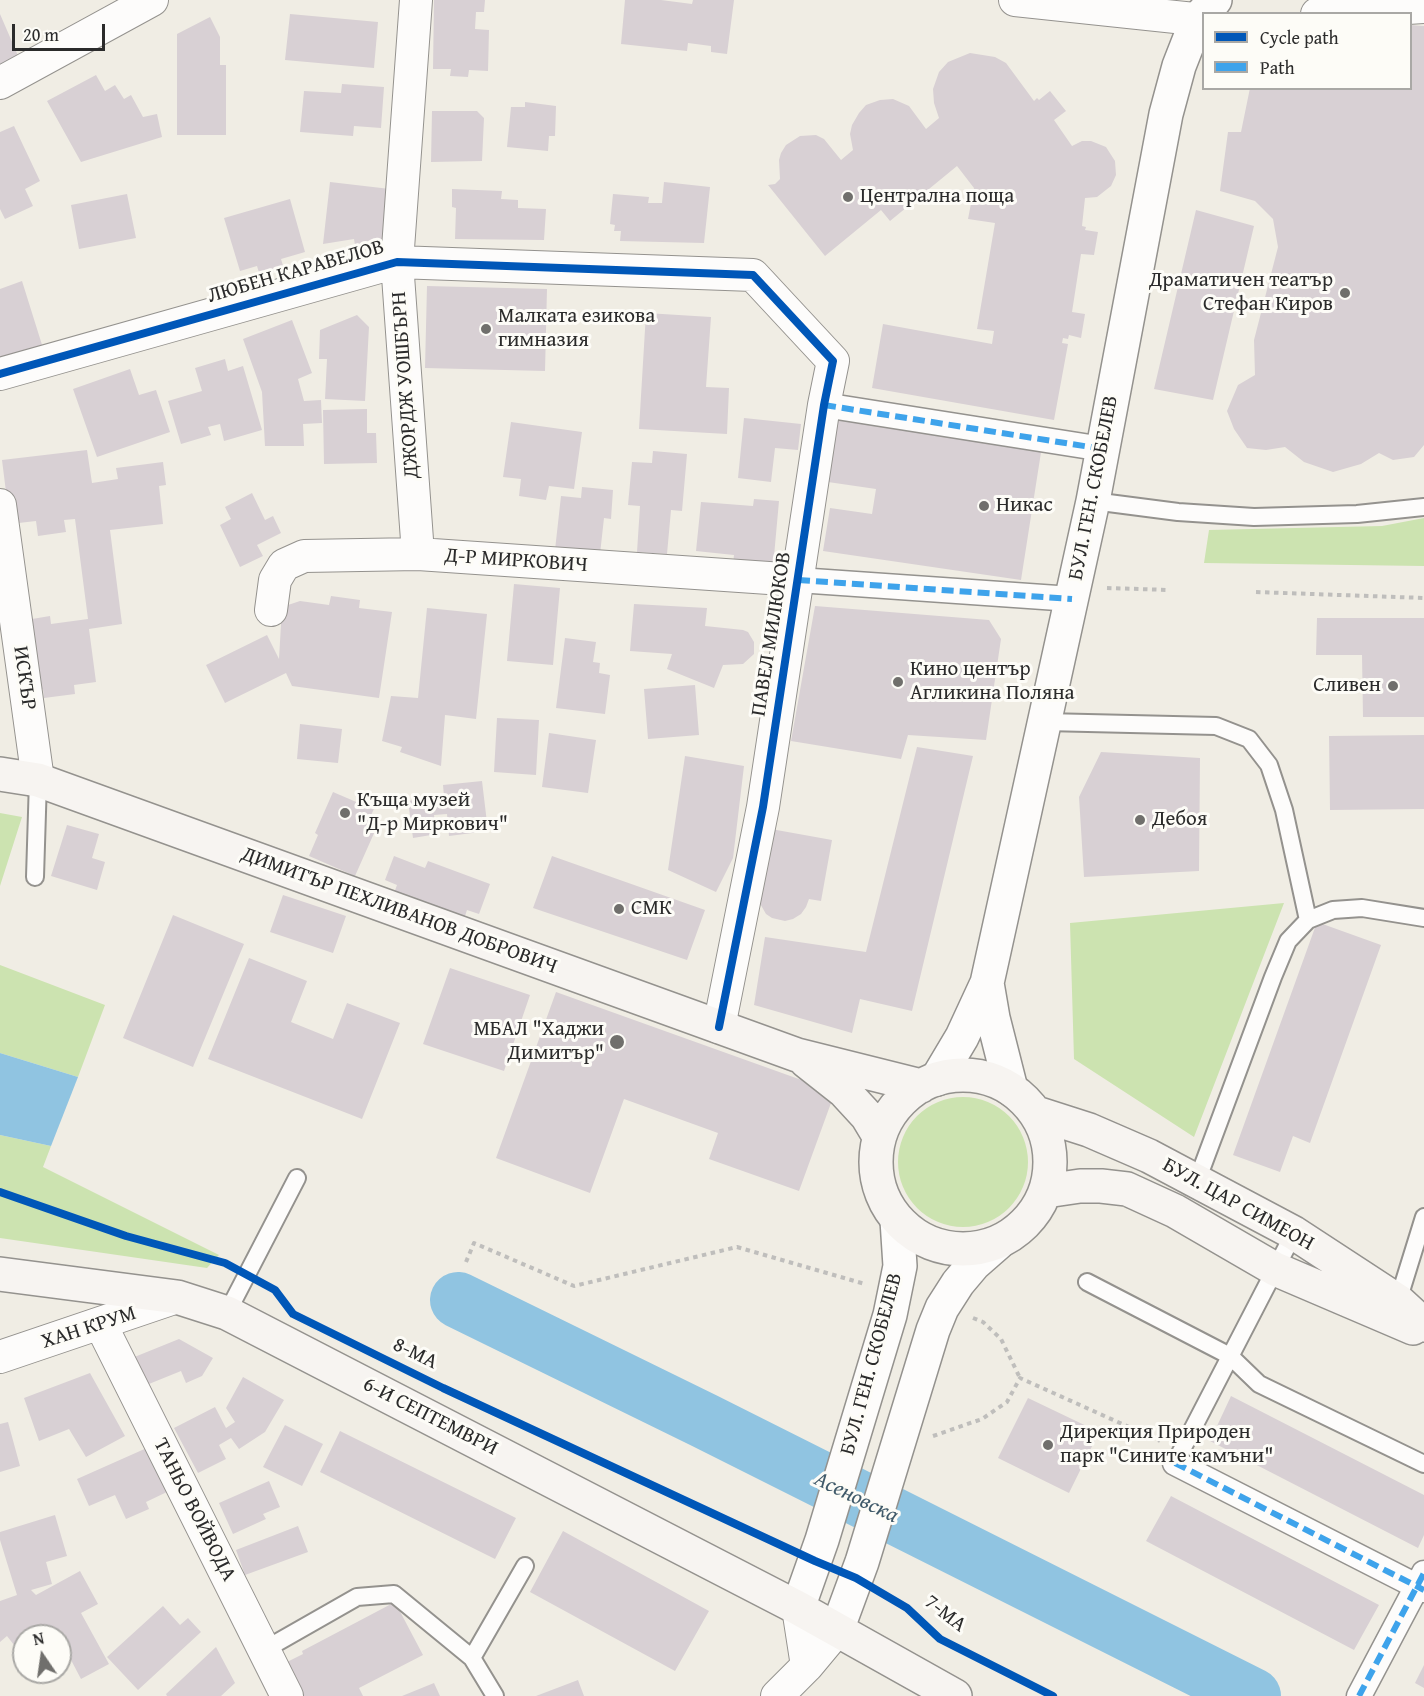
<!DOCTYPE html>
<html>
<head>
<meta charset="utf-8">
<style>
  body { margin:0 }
  #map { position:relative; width:1424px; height:1696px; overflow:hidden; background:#f0ede4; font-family:"Gentium Book Plus",serif }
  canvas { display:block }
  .legend { position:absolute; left:1202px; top:12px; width:210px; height:78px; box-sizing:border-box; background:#fdfcf7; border:2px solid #a9a8a5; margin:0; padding:8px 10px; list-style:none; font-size:18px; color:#2b2b2b }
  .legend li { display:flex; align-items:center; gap:12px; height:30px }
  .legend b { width:30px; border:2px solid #a9a8a5 }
  .north { position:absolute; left:12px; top:1624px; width:60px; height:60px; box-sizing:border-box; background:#fdfcf7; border:2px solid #a9a8a5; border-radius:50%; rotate:347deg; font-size:16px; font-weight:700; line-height:24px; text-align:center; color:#2b2b2b }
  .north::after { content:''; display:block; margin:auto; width:21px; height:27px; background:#706f6c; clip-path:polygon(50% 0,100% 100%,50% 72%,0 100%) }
  .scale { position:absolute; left:12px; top:24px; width:93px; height:27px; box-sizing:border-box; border:3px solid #2b2b2b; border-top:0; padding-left:8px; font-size:18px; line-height:21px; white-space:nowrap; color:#2b2b2b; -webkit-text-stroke:4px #fdfcf7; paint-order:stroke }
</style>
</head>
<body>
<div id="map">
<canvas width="1424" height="1696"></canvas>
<ul class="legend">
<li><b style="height:8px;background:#0057b8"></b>Cycle path</li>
<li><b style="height:8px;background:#3ea3eb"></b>Path</li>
</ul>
<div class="north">N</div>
<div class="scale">20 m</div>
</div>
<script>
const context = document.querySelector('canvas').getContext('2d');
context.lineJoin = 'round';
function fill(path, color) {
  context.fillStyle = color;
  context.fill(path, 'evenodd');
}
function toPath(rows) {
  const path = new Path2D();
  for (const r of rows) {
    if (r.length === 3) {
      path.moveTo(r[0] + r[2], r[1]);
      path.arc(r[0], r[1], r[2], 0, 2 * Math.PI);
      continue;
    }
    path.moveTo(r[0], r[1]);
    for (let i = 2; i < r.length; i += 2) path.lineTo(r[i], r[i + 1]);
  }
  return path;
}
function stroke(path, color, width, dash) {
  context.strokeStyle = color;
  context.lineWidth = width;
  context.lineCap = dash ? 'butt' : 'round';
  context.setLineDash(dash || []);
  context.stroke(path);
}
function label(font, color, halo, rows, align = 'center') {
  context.font = font + ' "Gentium Book Plus",serif';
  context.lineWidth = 6;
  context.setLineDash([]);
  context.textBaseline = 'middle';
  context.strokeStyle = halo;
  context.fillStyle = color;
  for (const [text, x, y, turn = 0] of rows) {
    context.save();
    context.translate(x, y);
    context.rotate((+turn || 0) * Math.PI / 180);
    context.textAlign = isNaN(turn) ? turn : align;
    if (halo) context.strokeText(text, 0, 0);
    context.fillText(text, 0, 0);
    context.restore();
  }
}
fill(toPath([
  [1424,518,1424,566,1204,563,1209,530,1382,526],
  [0,813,22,817,0,886],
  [1284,903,1194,1137,1074,1059,1070,923],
  [0,965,105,1005,78,1077,0,1053],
  [963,1162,65],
  [0,1135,51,1146,43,1167,219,1255,207,1268,0,1238]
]), '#cce3b0');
fill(toPath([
  [0,1053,78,1077,51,1146,0,1135]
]), '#90c4e1');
stroke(toPath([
  [458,1300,705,1421,1253,1696]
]), '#90c4e1', 56);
fill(toPath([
  [434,0,485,0,484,12,476,12,475,29,489,30,488,71,469,70,468,77,450,76,451,69,433,69],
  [625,0,661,0,692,4,693,0,734,0,727,54,711,52,711,46,688,43,687,51,621,44],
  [0,14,19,58,0,67],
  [290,14,378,22,374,68,285,60],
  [210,17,220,37,220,65,226,65,226,135,177,135,177,34],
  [1410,25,1424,26,1424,445,1414,457,1393,460,1379,453,1361,464,1333,472,1304,462,1285,447,1266,450,1247,448,1234,429,1227,411,1238,385,1255,375,1254,340,1278,247,1273,219,1255,201,1220,191,1228,132,1241,132,1250,88,1410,88],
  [970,53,995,57,1006,63,1034,101,1037,98,1039,100,1050,91,1066,111,1054,120,1072,146,1082,141,1091,141,1106,147,1115,161,1116,175,1111,186,1097,197,1085,198,1082,226,1086,227,1085,230,1098,232,1094,255,1081,254,1072,312,1085,314,1081,338,1069,335,1068,339,1063,338,1062,343,1068,344,1054,420,872,388,883,324,992,344,994,331,977,329,995,223,968,219,974,188,957,166,890,221,881,210,825,256,768,185,775,184,780,179,779,160,781,153,786,145,800,136,816,135,824,139,841,160,853,150,850,134,852,125,859,113,866,105,880,100,893,99,909,106,926,129,939,118,934,103,933,89,939,72,948,62],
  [96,75,105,91,115,85,124,99,131,95,143,117,157,114,162,137,81,162,47,101],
  [342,84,384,87,381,128,354,126,353,136,300,132,304,91,341,93],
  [525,102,556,106,555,136,549,136,548,151,507,147,511,107,525,107],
  [432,111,477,111,484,118,482,161,431,162],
  [14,126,40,181,25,189,33,206,5,219,0,209,0,132],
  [330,182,390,189,384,246,356,251,354,239,323,244],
  [664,182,710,187,704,243,620,241,621,231,614,231,615,225,610,224,613,194,649,197,648,203,662,203],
  [452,189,502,191,501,199,518,200,518,208,546,209,544,240,455,239,456,208,452,207],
  [127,194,136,238,79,249,71,205],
  [290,199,305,252,281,259,284,269,260,276,257,266,240,271,224,218],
  [1196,210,1254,226,1213,400,1154,389],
  [22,281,43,348,0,362,0,289],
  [427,286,547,289,545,371,425,368],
  [646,313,711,317,706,387,729,388,727,434,639,429],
  [357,315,369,327,365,401,325,399,327,359,319,359,320,330],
  [292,320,312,373,298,379,304,401,321,400,322,423,303,424,304,446,265,446,262,392,243,339],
  [225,359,228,371,243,366,262,430,224,441,220,424,208,427,211,435,181,444,168,401,202,391,195,368],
  [130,369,139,395,156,390,170,432,97,457,73,389],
  [367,409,367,433,376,433,377,463,324,464,323,410],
  [839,414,1042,446,1021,580,823,551,830,508,872,514,876,489,828,482],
  [744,418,801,424,798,450,775,448,771,482,738,478],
  [511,422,582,432,574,489,549,486,546,500,519,496,521,479,503,477],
  [87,450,92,483,118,479,116,468,163,462,166,485,159,486,163,524,110,530,122,624,89,629,96,682,74,685,75,694,44,698,43,689,28,691,26,620,50,616,51,624,88,619,75,519,64,520,66,532,38,536,36,521,10,524,2,460],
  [653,451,687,454,682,511,671,510,667,554,637,552,640,506,628,505,632,462,652,463],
  [582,487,613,490,611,519,604,518,600,554,555,550,561,496,581,498],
  [252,493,265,520,273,516,281,533,257,545,263,556,240,567,220,525,231,519,225,507],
  [754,499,779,501,773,567,733,564,734,555,696,551,701,502,753,506],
  [514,584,560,588,553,665,507,661],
  [331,596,360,600,359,608,392,612,379,698,292,686,286,673,225,703,206,665,267,635,279,659,282,607,300,601,329,605],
  [634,604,707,608,705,626,743,630,748,632,754,642,754,654,743,664,723,665,714,688,667,669,672,654,630,651],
  [815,606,989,620,1001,639,986,740,908,735,901,759,791,741],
  [427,608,487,614,476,719,445,715,441,766,400,752,402,747,382,741,391,696,418,698],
  [1317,618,1424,618,1424,717,1363,717,1362,655,1316,655],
  [565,638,596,642,593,662,600,663,599,673,610,675,605,714,556,708],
  [695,685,699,735,648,739,644,689],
  [497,718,539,720,536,775,494,772],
  [300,724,342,729,338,763,297,759],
  [549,733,596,740,588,793,542,787],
  [1424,735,1424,809,1330,810,1329,736],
  [917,747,973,756,912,1011,860,999,852,1033,754,1005,765,937,866,952],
  [1101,752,1200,758,1199,871,1084,877,1079,797],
  [685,756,744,766,733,858,716,892,668,870],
  [482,781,488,831,449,836,447,814,434,815,437,834,413,838,408,801,444,796,443,785],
  [333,792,361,804,364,799,376,804,366,827,375,831,355,876,309,856,318,835,315,833],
  [67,825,99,834,92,858,105,862,97,890,51,876],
  [771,829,832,840,821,901,809,899,806,907,801,914,793,919,785,921,772,918,766,914,758,900],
  [394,856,425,868,428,861,490,884,479,914,467,910,463,922,393,896,397,885,385,880],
  [552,856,705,910,687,960,533,908],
  [283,895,346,916,333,953,270,932],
  [173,915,244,944,193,1067,123,1038],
  [1317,922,1381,945,1310,1143,1293,1136,1280,1172,1233,1155],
  [249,958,307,981,291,1022,333,1039,347,1003,400,1023,362,1119,208,1059],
  [450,968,530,995,504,1071,423,1044],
  [556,992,835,1092,799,1191,709,1159,718,1133,624,1099,590,1193,496,1158],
  [179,1339,213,1358,202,1376,186,1383,181,1371,144,1386,132,1358],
  [90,1373,125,1436,86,1457,69,1429,39,1441,24,1398],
  [243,1377,284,1400,265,1432,239,1449,231,1438,219,1445,226,1459,198,1473,174,1428,215,1407,226,1428,235,1422,226,1408],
  [1231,1396,1424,1495,1424,1535,1418,1548,1210,1441],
  [1028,1398,1099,1432,1069,1493,998,1458],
  [8,1422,20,1466,0,1472,0,1424],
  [285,1425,323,1444,302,1486,263,1467],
  [340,1431,516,1518,495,1559,320,1472],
  [149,1447,169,1491,146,1502,149,1509,126,1519,115,1495,89,1506,77,1479],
  [269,1481,280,1507,263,1514,266,1519,233,1534,219,1503],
  [1171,1496,1379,1605,1354,1650,1146,1541],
  [55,1515,67,1556,46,1562,52,1584,31,1590,36,1595,80,1571,98,1604,81,1613,109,1664,81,1679,60,1639,60,1636,54,1629,45,1636,24,1636,24,1652,21,1654,7,1636,0,1642,0,1601,17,1595,0,1540,0,1532],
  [298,1526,308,1552,245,1575,236,1550],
  [563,1531,709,1611,675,1671,530,1592],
  [395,1602,423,1655,359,1688,363,1696,303,1696,285,1663,303,1654,302,1651],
  [163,1606,180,1625,188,1618,201,1632,138,1690,107,1657],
  [216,1647,235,1683,221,1696,167,1696,166,1694],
  [1424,1665,1424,1688,1415,1683],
  [578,1680,584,1696,536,1696],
  [434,1683,440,1696,402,1696]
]), '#d8d0d4');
const service = toPath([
  [1093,501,1178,512,1254,517,1357,514,1424,507],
  [1045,722,1216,726,1249,739,1269,765,1284,810,1308,920],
  [35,877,38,780],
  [1197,1181,1273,977,1288,941,1308,920,1333,910,1362,908,1424,918],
  [1087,1282,1230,1356,1259,1384,1424,1464],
  [1398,1301,1424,1217],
  [227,1313,297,1178],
  [1175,1463,1294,1233],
  [264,1650,357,1597,394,1594,472,1658,495,1696],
  [472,1658,525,1566]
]);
const pedestrian = toPath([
  [824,405,1103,449],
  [798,580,1072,599],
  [1175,1463,1424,1590],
  [1359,1696,1424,1573]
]);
const minor = toPath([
  [416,0,397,262,418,554],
  [1015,0,1204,20],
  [1317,14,1424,7],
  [0,83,152,0],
  [0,374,397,262,753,275,833,361,824,405,763,807,719,1027],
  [0,505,38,780],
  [271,610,275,580,284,565,304,556,418,554,798,580],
  [101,1325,287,1696],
  [0,1357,177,1297],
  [798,1608,807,1666],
  [777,1696,807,1666,837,1630]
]);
const tertiary = toPath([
  [987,983,993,1018,1011,1089],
  [937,1079,962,1037,987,983,1093,501,1166,114,1179,66,1197,20,1215,0],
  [798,1608,822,1540,890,1315,900,1266,897,1220],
  [837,1630,862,1562,933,1330,942,1308,958,1283,974,1264,998,1243]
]);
const secondary = toPath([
  [0,774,38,780,797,1055,921,1086],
  [806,1061,844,1091,867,1116,879,1136],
  [963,1162,87],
  [1036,1113,1089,1130,1149,1156,1294,1233,1398,1301,1424,1325],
  [1046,1191,1080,1186,1101,1186,1127,1189,1175,1211,1275,1269,1413,1328],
  [0,1274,177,1297,227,1313,798,1608,955,1696]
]);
stroke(service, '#94928e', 20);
stroke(pedestrian, '#94928e', 27);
stroke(minor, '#94928e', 34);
stroke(tertiary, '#94928e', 36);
stroke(secondary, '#94928e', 36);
stroke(toPath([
  [1107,588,1169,590],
  [1256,592,1424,598],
  [466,1262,474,1243,574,1286,737,1247,865,1284],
  [973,1318,983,1322,1001,1339,1020,1378],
  [933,1436,982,1419,1007,1402,1020,1378,1160,1441]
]), '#bfbebc', 4, [4.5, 4.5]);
stroke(service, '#fdfcfb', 16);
stroke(pedestrian, '#fdfcfb', 24);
stroke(minor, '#fdfcfb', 32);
stroke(tertiary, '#fdfcfb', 33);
stroke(secondary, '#f7f4f1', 33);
stroke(toPath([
  [824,405,1103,449],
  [798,580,1072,599],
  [1175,1463,1424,1590],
  [1359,1696,1424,1573]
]), '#3ea3eb', 6, [12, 6]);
stroke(toPath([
  [0,374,397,262,753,275,833,361,824,405,763,807,719,1027],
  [0,1192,126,1236,225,1263,275,1290,293,1314,443,1388,815,1561,856,1578,907,1608,940,1639,1053,1696]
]), '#0057b8', 8);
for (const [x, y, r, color] of [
  [848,197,6,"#706f6c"],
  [1345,293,6,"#706f6c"],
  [486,329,6,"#706f6c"],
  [984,506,6,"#706f6c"],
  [898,682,6,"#706f6c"],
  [1393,686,6,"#706f6c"],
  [345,813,6,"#706f6c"],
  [1140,820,6,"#706f6c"],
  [619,909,6,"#706f6c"],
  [617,1042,8,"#706f6c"],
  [1048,1445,6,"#706f6c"]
]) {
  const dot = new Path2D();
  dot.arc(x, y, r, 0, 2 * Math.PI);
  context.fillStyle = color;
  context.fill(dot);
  stroke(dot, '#fdfcf7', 2);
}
label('21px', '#2b2b2b', '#fdfcf7', [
  ["Централна поща",860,197],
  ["Драматичен театър",1333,281,"right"],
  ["Стефан Киров",1333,305,"right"],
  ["Малката езикова",498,317],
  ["гимназия",498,341],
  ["Никас",996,506],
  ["Кино център",910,670],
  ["Агликина Поляна",910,694],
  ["Сливен",1381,686,"right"],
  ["Къща музей",357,801],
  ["\"Д-р Миркович\"",357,825],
  ["Дебоя",1152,820],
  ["СМК",631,909],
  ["МБАЛ \"Хаджи",604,1030,"right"],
  ["Димитър\"",604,1054,"right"],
  ["Дирекция Природен",1060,1433],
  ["парк \"Сините камъни\"",1060,1457]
], 'left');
label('21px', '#2b2b2b', '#fdfcf7', [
  ["ЛЮБЕН КАРАВЕЛОВ",296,272,-16],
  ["ДЖОРДЖ УОШБЪРН",406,385,-94],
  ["БУЛ. ГЕН. СКОБЕЛЕВ",1094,488,-79],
  ["Д-Р МИРКОВИЧ",516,561,4],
  ["ПАВЕЛ МИЛЮКОВ",772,634,-81],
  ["ИСКЪР",24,678,82],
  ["ДИМИТЪР ПЕХЛИВАНОВ ДОБРОВИЧ",399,911,20],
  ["БУЛ. ЦАР СИМЕОН",1238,1205,29],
  ["ХАН КРУМ",89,1328,-18],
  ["8-МА",415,1354,26],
  ["БУЛ. ГЕН. СКОБЕЛЕВ",872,1364,-75],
  ["6-И СЕПТЕМВРИ",430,1417,27],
  ["ТАНЬО ВОЙВОДА",194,1510,63],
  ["7-МА",945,1614,38]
]);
label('italic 22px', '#405a6a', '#fdfcf7', [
  ["Асеновска",856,1498,26]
]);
</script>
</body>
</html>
